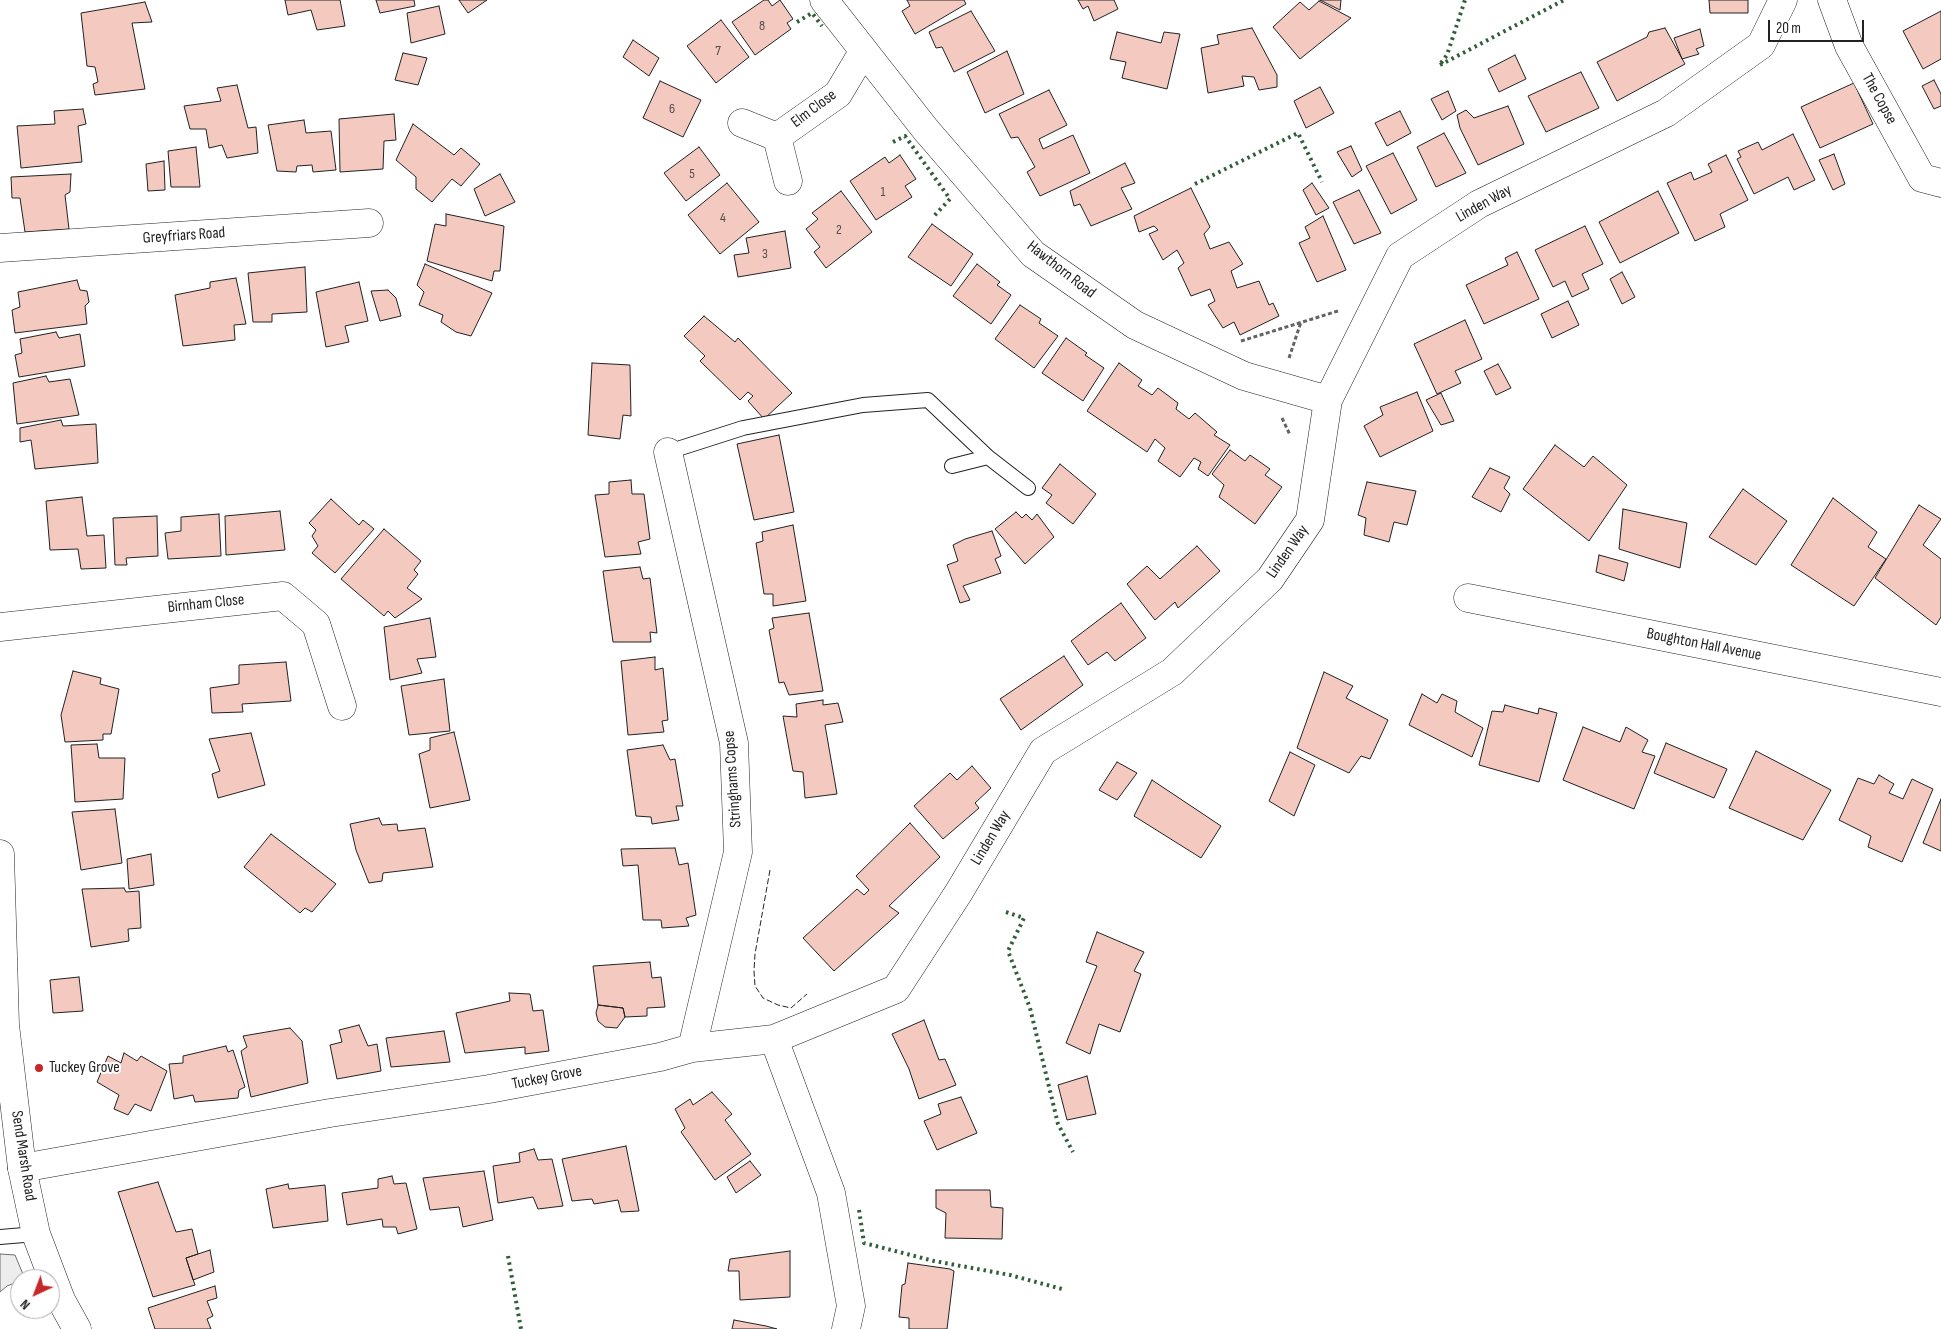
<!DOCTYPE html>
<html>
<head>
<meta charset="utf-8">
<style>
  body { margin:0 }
  #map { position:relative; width:1941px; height:1329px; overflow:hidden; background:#fff; font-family:"Sofia Sans Condensed",sans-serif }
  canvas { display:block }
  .north { position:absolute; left:10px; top:1269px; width:50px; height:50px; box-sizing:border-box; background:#fff; border:1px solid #a7a7a7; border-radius:50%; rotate:223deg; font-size:14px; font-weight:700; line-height:20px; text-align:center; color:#222 }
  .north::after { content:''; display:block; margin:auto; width:18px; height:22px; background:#c62828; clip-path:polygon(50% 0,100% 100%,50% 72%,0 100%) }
  .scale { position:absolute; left:1768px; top:20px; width:96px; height:22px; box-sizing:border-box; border:2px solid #222; border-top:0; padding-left:6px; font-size:15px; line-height:18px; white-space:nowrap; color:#222; -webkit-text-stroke:4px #fff; paint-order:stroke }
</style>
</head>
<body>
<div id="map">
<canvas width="1941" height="1329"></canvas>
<div class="north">N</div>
<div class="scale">20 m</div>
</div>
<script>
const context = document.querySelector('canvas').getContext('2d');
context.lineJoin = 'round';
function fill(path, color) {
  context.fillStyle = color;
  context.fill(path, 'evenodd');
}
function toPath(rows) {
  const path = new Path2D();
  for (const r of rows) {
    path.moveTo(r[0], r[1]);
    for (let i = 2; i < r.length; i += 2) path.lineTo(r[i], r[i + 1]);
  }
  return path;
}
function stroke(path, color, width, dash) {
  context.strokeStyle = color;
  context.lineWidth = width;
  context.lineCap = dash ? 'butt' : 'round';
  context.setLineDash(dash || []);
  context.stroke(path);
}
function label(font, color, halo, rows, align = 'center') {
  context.font = font + ' "Sofia Sans Condensed",sans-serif';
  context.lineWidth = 4;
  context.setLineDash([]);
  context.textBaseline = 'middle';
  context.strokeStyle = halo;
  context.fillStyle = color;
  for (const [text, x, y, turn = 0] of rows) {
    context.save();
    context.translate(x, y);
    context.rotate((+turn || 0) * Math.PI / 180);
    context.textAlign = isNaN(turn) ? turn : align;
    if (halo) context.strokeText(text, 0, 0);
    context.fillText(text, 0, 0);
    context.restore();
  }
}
const parking = toPath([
  [0,1254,15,1255,25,1279,20,1279,20,1281,7,1286,0,1292,0,1254]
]);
fill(parking, '#ededed');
stroke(parking, '#6f6f6f', 1);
const building = toPath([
  [285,0,340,0,345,26,317,30,311,10,288,15,285,0],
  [376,0,414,0,415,6,380,13,376,0],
  [459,0,487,0,468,13,459,0],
  [764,0,768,0,772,6,780,0,793,19,787,23,791,29,755,55,732,22,764,0],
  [907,0,964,0,966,4,915,34,902,11,910,6,907,0],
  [1078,0,1114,0,1118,9,1094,21,1088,6,1083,9,1078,0],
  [1320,0,1341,0,1340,10,1320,0],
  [1709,0,1748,0,1748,13,1710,13,1709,0],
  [1319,1,1351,18,1300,59,1273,27,1300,2,1309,10,1319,1],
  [145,2,152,22,132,23,145,89,95,95,93,84,98,82,95,67,87,66,81,13,145,2],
  [439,6,445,34,411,43,407,13,439,6],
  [971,11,995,51,954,72,942,47,936,48,929,32,971,11],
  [1941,11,1941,59,1923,69,1903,31,1941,11],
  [721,20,749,57,716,83,687,46,721,20],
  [1252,28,1277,75,1277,87,1259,90,1254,77,1242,76,1244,86,1208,93,1201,48,1219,44,1217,35,1252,28],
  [1665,28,1685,64,1617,101,1597,62,1647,37,1649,32,1665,28],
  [1700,29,1704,46,1696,49,1699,54,1682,59,1674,38,1700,29],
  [1117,32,1161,43,1164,32,1180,34,1167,89,1122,78,1126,62,1110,59,1117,32],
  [633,40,659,58,649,76,623,57,633,40],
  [1007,51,1024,94,985,113,967,72,1007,51],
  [403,53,427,58,418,85,395,80,403,53],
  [1515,55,1526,79,1499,92,1488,69,1515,55],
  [1581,72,1599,108,1546,132,1528,96,1581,72],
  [1934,80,1941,94,1941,106,1934,109,1922,86,1934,80],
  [660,81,701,100,683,137,643,118,660,81],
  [1854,83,1873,124,1820,148,1801,107,1854,83],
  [237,85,248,128,256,127,258,153,227,158,222,145,209,148,206,129,190,129,184,106,221,101,217,88,237,85],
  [1320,87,1334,113,1306,128,1294,101,1320,87],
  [1049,90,1067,125,1039,139,1043,149,1073,135,1090,173,1040,196,1027,172,1035,167,1018,137,1011,138,999,114,1049,90],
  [1448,91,1456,111,1442,120,1431,99,1448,91],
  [1508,106,1524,144,1478,165,1460,128,1457,115,1466,110,1474,118,1508,106],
  [83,109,86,124,78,126,82,162,21,168,17,126,55,124,54,111,83,109],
  [1400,111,1411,133,1387,146,1375,123,1400,111],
  [394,114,396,140,384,141,383,169,340,172,339,119,394,114],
  [304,120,306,133,331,131,336,170,313,172,312,165,297,166,296,172,277,171,268,125,304,120],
  [413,124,454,155,461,148,480,164,461,186,452,179,432,202,416,189,416,177,396,160,413,124],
  [1444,133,1466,173,1436,187,1417,147,1444,133],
  [1793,134,1815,180,1794,190,1788,177,1754,194,1737,159,1741,157,1738,151,1758,142,1762,150,1793,134],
  [1351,146,1362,170,1352,177,1337,152,1351,146],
  [196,147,200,187,171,187,168,151,196,147],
  [699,147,720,175,686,201,664,173,699,147],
  [1393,153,1417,200,1391,214,1366,166,1393,153],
  [1834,154,1845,184,1833,190,1819,160,1834,154],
  [900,155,916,179,905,186,912,197,876,220,850,181,885,157,889,163,900,155],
  [1726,155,1748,200,1720,214,1725,227,1695,241,1667,183,1691,172,1694,180,1712,172,1708,164,1726,155],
  [164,161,165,190,148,191,146,164,164,161],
  [1125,163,1135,183,1121,188,1132,209,1091,226,1080,204,1074,206,1070,191,1125,163],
  [71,174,70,192,65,195,69,229,25,232,20,198,12,198,11,177,71,174],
  [500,174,515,202,485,216,474,189,500,174],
  [727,183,759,222,720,254,688,215,727,183],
  [1312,183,1329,208,1316,215,1303,190,1312,183],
  [1191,188,1210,227,1204,234,1210,249,1229,242,1243,264,1231,271,1237,288,1259,281,1269,305,1273,303,1279,316,1240,335,1234,322,1223,328,1208,305,1215,301,1210,289,1191,296,1178,268,1184,263,1177,250,1163,260,1149,234,1158,230,1154,226,1139,232,1134,216,1191,188],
  [1359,190,1381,233,1354,244,1333,202,1359,190],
  [841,191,872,232,826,268,814,252,820,247,806,229,818,219,812,213,841,191],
  [1658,191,1679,233,1620,263,1599,222,1658,191],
  [446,214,504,226,500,271,494,271,492,281,427,261,435,224,446,226,446,214],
  [1323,216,1346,270,1317,282,1299,243,1310,238,1305,227,1323,216],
  [932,224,973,254,951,286,908,257,932,224],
  [1585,226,1603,264,1582,274,1589,289,1572,297,1565,281,1553,287,1535,250,1585,226],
  [785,231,791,268,738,277,734,255,749,253,746,238,785,231],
  [1517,252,1539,299,1484,324,1466,285,1508,265,1505,258,1517,252],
  [425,264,492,293,471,336,456,332,441,322,443,315,419,305,424,292,417,285,425,264],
  [977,264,1000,282,997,285,1011,295,991,324,953,296,977,264],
  [305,267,307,312,272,314,272,322,253,322,248,273,305,267],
  [1622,272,1635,297,1622,304,1610,279,1622,272],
  [236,278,246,324,234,325,235,340,183,346,175,295,210,288,210,282,236,278],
  [77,280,80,290,87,291,89,302,85,306,87,324,15,333,12,310,20,307,18,292,77,280],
  [359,282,368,321,345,326,349,342,326,347,316,292,359,282],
  [388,290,396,298,401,316,380,321,371,291,388,290],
  [1568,301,1579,325,1552,338,1541,314,1568,301],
  [1020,305,1041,319,1039,323,1058,336,1034,368,995,339,1020,305],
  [704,316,735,342,738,338,792,393,764,419,748,401,753,396,748,392,740,400,700,361,705,356,684,336,704,316],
  [1465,320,1482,359,1455,371,1461,383,1437,394,1414,344,1465,320],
  [56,332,59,338,80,334,85,366,19,377,15,355,22,353,20,339,56,332],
  [1066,338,1087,353,1085,355,1104,368,1083,401,1042,373,1066,338],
  [592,363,630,365,631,416,623,415,620,439,588,435,592,363],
  [1119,363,1142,380,1138,386,1152,395,1158,388,1178,403,1176,409,1189,419,1195,413,1217,432,1214,435,1230,445,1208,476,1198,469,1201,462,1194,458,1180,477,1158,461,1165,448,1155,439,1147,452,1087,411,1119,363],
  [1498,364,1511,388,1496,395,1484,371,1498,364],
  [46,376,49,382,70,379,79,415,17,424,13,383,46,376],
  [1417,392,1433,431,1380,457,1364,426,1383,415,1380,407,1417,392],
  [1441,393,1454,421,1441,425,1426,400,1441,393],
  [61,420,63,426,96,424,98,463,35,469,31,440,20,442,20,428,61,420],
  [779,435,794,512,754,520,737,444,779,435],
  [1555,445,1584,467,1593,456,1627,485,1589,541,1523,489,1555,445],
  [1230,450,1245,461,1250,455,1270,469,1265,475,1282,487,1255,524,1219,497,1224,485,1212,474,1230,450],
  [1060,464,1096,494,1073,524,1046,503,1052,495,1042,488,1060,464],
  [1490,468,1510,477,1504,488,1510,494,1501,512,1472,497,1490,468],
  [631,480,632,494,644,494,650,539,638,542,641,554,605,557,595,495,609,494,609,482,631,480],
  [1367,482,1416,491,1407,525,1394,522,1389,542,1364,535,1366,518,1358,515,1367,482],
  [1743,489,1787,521,1756,565,1709,537,1743,489],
  [82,497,87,536,104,535,106,568,81,569,78,549,50,550,46,501,82,497],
  [1833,498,1877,532,1868,547,1886,559,1854,606,1791,565,1833,498],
  [331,499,359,525,363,520,374,529,335,573,312,553,318,546,312,536,316,530,309,523,331,499],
  [1919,505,1941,519,1923,545,1941,559,1941,617,1936,625,1875,578,1919,505],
  [1623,509,1687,523,1680,568,1619,549,1623,509],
  [280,511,285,550,226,555,225,516,280,511],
  [1016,512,1022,518,1026,514,1032,520,1037,514,1054,537,1025,564,995,529,1016,512],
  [219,514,221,556,168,559,165,533,181,531,181,517,219,514],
  [157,516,158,556,126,558,127,565,115,565,113,518,157,516],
  [793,525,806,601,773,606,773,594,764,594,756,543,763,541,762,532,793,525],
  [384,529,421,561,414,570,418,574,407,588,422,599,395,618,388,611,384,616,341,579,384,529],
  [992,531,1001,556,995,559,1001,573,963,586,970,600,960,603,947,565,958,561,953,545,965,539,992,531],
  [1197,546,1220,571,1178,608,1175,602,1155,620,1127,584,1147,566,1160,579,1197,546],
  [1599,555,1628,563,1624,581,1596,572,1599,555],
  [640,567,643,579,650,578,657,633,650,632,651,642,613,642,603,571,640,567],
  [1121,603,1146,638,1115,661,1107,652,1088,665,1071,641,1121,603],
  [809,613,823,691,789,695,784,682,779,683,769,630,774,628,772,618,809,613],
  [430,618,436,657,417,659,422,673,390,680,384,627,430,618],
  [1064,656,1083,685,1021,730,1000,699,1064,656],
  [655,657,655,670,663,668,668,720,662,721,664,732,628,735,621,661,655,657],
  [286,662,291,701,242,704,243,712,212,713,210,688,239,684,239,665,286,662],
  [73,671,101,678,100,684,119,689,111,734,103,734,103,740,65,742,61,715,73,671],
  [1324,672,1353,686,1346,698,1388,720,1370,759,1361,756,1349,773,1297,748,1324,672],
  [444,679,450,731,409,735,401,686,444,679],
  [1422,694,1437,703,1442,694,1457,701,1455,712,1483,728,1472,757,1409,725,1422,694],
  [823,700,823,705,838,703,843,722,825,725,837,794,805,798,803,772,793,771,783,716,797,717,796,704,823,700],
  [1505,705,1538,714,1539,708,1557,713,1539,782,1479,765,1492,711,1503,712,1505,705],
  [1583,727,1620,742,1626,727,1648,740,1642,752,1655,756,1634,809,1563,780,1583,727],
  [454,732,470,800,430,808,419,754,430,750,430,738,454,732],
  [251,733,265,785,218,798,212,774,220,771,209,739,251,733],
  [1666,743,1727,769,1714,798,1654,773,1666,743],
  [97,744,99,758,125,758,123,799,75,802,71,745,97,744],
  [663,745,670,760,675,759,683,806,676,806,679,820,652,824,651,817,636,816,627,750,663,745],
  [1756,751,1831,790,1803,840,1729,808,1756,751],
  [1290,752,1315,765,1294,816,1269,801,1290,752],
  [1117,762,1137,773,1117,800,1099,790,1117,762],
  [972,766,991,788,975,803,979,808,943,839,914,806,950,773,957,780,972,766],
  [1879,775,1894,784,1889,793,1903,799,1912,779,1933,789,1902,862,1868,847,1871,836,1839,820,1858,778,1874,784,1879,775],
  [1152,780,1221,826,1201,858,1134,816,1152,780],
  [1941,799,1941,851,1923,843,1941,799],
  [115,809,122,863,81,870,72,812,115,809],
  [379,818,382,825,397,824,398,831,425,828,433,867,383,873,382,881,369,883,356,850,350,824,379,818],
  [910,823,940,857,889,906,899,913,834,971,803,938,857,889,864,895,869,890,856,876,910,823],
  [271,834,336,884,312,912,305,908,300,913,244,867,271,834],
  [675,848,679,865,688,863,696,915,686,918,689,926,662,928,661,920,643,920,638,865,623,866,621,849,675,848],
  [151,854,154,885,129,889,127,859,151,854],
  [124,888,126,892,139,891,141,928,128,929,129,941,91,947,82,889,124,888],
  [1097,932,1144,952,1134,971,1141,974,1120,1032,1099,1024,1090,1054,1066,1043,1097,966,1086,962,1097,932],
  [650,962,652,978,661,977,665,1007,647,1008,647,1016,625,1017,623,1008,598,1005,593,966,650,962],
  [79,977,83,1011,53,1013,50,980,79,977],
  [509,993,530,994,533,1011,543,1010,549,1051,525,1054,525,1047,465,1053,456,1013,510,1001,509,993],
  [598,1005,623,1008,625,1017,617,1028,605,1027,598,1021,596,1013,598,1005],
  [924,1020,939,1060,945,1059,956,1085,919,1099,909,1069,892,1034,924,1020],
  [359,1025,368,1046,377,1044,381,1071,337,1079,330,1045,342,1042,339,1030,359,1025],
  [290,1028,302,1041,308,1083,251,1097,241,1051,247,1047,243,1036,290,1028],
  [444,1031,450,1062,391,1067,386,1038,444,1031],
  [226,1046,228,1052,233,1050,245,1087,239,1090,238,1098,195,1102,193,1095,174,1099,169,1064,183,1063,183,1056,226,1046],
  [124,1053,137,1061,141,1056,167,1071,151,1111,135,1104,128,1115,114,1109,119,1095,97,1082,108,1056,121,1063,124,1053],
  [1087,1076,1096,1114,1067,1120,1058,1085,1087,1076],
  [712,1092,732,1114,725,1120,751,1154,715,1180,681,1132,685,1128,675,1109,690,1099,693,1105,712,1092],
  [961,1097,977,1133,937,1150,924,1121,941,1114,938,1104,961,1097],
  [626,1146,639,1211,621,1212,618,1200,594,1204,592,1199,572,1201,562,1159,626,1146],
  [534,1149,538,1160,552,1159,563,1206,538,1209,533,1197,498,1203,493,1166,520,1162,519,1153,534,1149],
  [750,1161,761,1175,736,1193,727,1177,750,1161],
  [484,1171,493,1220,463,1227,459,1207,430,1210,423,1178,484,1171],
  [392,1176,394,1184,406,1183,417,1229,398,1234,396,1227,383,1227,382,1219,347,1225,342,1193,378,1188,378,1179,392,1176],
  [158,1182,176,1232,192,1229,198,1254,186,1258,195,1285,153,1297,118,1192,158,1182],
  [288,1184,289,1189,325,1185,328,1221,273,1228,266,1189,288,1184],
  [936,1190,990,1190,991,1207,1003,1208,1002,1239,945,1238,946,1213,936,1208,936,1190],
  [210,1250,214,1272,193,1280,186,1258,210,1250],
  [790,1251,790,1297,740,1300,739,1271,728,1271,730,1259,790,1251],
  [908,1263,950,1269,954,1271,947,1329,909,1329,909,1318,899,1317,902,1285,905,1284,908,1263],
  [215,1286,217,1298,207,1301,213,1316,207,1319,211,1329,155,1329,148,1308,215,1286],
  [734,1320,766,1326,777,1329,732,1329,734,1320]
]);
fill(building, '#f3c9c0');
stroke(building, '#222', 1);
const lane = toPath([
  [668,452,743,428,863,405,928,400,988,457,1028,488],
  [952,466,988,457],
  [0,1237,36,1234]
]);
const street = toPath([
  [824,0,926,130,1033,254,1135,325,1244,376,1328,400],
  [1832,0,1849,46,1922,178,1941,183],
  [742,123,777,137,788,181],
  [777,137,838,94,863,52],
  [0,248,369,223],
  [668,452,734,743,738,852,692,1048],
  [1468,598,1941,692],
  [0,627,283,596,316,624,342,706],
  [774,1039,896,989,959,892,1043,751,1172,672,1270,579,1310,520,1328,400,1400,256,1479,204,1666,113,1761,45,1783,0],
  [22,1168,330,1113,489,1089,660,1057,692,1048,774,1039,831,1193,851,1306,846,1329]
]);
const secondary = toPath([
  [0,854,5,1025,22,1168,36,1234,61,1300,77,1329]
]);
stroke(lane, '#222', 16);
stroke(street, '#222', 29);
stroke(secondary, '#222', 29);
stroke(toPath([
  [1241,341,1338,311],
  [1289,358,1301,322],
  [1282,418,1290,435]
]), '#646464', 3, [4, 2.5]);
stroke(lane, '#fff', 14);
stroke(street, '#fff', 28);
stroke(secondary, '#fff', 28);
stroke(toPath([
  [797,22,812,13,822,26],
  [1441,63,1447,55,1465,0],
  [1440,65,1564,0],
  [893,142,905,136,950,199,933,217],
  [1195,184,1298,133,1322,182],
  [1006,912,1024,918,1008,951,1030,1008,1058,1124,1073,1152],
  [859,1210,864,1243,934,1261,1010,1275,1062,1289],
  [508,1256,521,1329]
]), '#2f5e38', 4, [2.5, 4]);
stroke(toPath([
  [770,870,755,954,754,971,755,986,763,998,778,1005,791,1008,807,994]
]), '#222', 1, [6, 2.5]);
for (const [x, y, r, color] of [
  [39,1068,5,"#c62828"]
]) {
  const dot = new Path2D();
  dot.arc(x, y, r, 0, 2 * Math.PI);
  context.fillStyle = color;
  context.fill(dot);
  stroke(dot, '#fff', 2);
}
label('14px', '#564c4a', null, [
  ["8",762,26],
  ["7",718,51],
  ["6",672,109],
  ["5",692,174],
  ["1",883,192],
  ["4",723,218],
  ["2",839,230],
  ["3",765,254]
]);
label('16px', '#222', '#fff', [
  ["The Copse",1879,99,61],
  ["Elm Close",814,109,-37],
  ["Linden Way",1484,204,-29],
  ["Greyfriars Road",184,236,-4],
  ["Hawthorn Road",1061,270,38],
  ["Linden Way",1288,552,-55],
  ["Birnham Close",206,604,-6],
  ["Boughton Hall Avenue",1704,645,11],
  ["Stringhams Copse",733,779,-94],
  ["Linden Way",991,838,-59],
  ["Tuckey Grove",547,1078,-11],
  ["Send Marsh Road",23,1156,81]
]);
label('16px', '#222', '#fff', [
  ["Tuckey Grove",49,1068]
], 'left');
</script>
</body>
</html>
